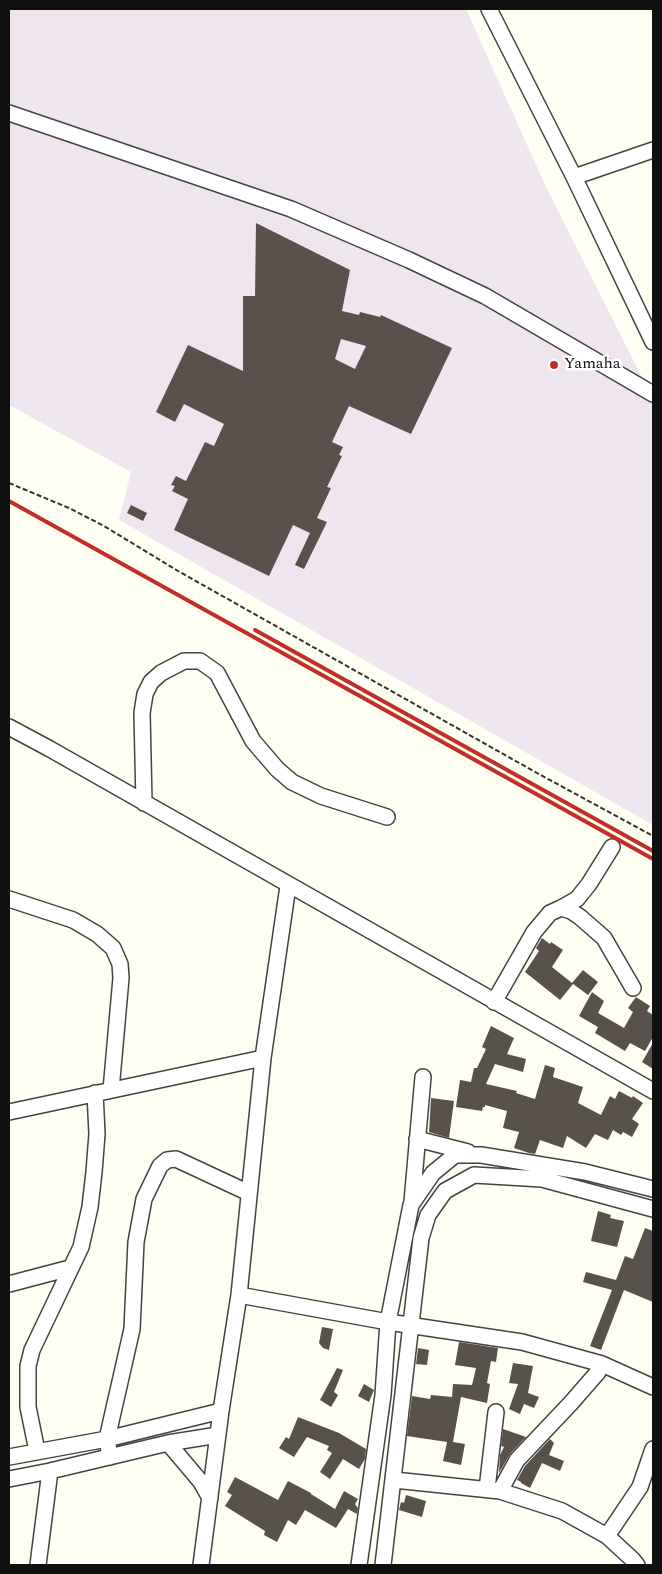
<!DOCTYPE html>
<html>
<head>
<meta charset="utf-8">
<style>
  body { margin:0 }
  #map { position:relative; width:662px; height:1574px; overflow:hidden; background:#fffef3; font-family:Spectral,serif }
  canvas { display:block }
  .frame { position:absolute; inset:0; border:10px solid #101010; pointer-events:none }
</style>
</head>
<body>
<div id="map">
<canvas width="662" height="1574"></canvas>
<div class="frame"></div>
</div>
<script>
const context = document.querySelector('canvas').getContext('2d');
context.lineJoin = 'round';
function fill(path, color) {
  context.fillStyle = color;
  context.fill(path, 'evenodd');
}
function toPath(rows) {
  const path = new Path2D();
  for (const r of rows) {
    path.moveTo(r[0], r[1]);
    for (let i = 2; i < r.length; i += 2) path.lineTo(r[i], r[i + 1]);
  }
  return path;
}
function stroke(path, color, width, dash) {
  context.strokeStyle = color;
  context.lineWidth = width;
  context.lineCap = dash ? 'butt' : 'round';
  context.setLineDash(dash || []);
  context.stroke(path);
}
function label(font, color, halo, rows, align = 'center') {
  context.font = font + ' Spectral,serif';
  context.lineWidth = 5;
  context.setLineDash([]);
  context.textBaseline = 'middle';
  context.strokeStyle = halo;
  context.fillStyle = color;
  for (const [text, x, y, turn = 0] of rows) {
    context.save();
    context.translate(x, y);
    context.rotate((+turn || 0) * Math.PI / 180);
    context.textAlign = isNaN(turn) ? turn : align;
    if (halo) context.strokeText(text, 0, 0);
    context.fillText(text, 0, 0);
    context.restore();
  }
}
fill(toPath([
  [9,9,466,9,546,187,653,399,653,825,119,520,131,472,9,405]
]), '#eee5ee');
fill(toPath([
  [256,223,350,270,342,311,359,315,360,312,380,317,381,315,452,348,411,434,349,406,332,442,343,447,339,455,342,456,327,487,331,488,317,518,327,522,304,569,295,565,310,533,293,525,269,576,174,530,188,499,172,491,175,486,171,485,176,476,186,481,205,442,214,446,224,424,184,404,175,422,156,412,188,345,243,371,243,296,255,296],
  [341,339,366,346,355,369,335,359],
  [131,505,147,513,143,521,127,513],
  [542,938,550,944,551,942,563,950,552,967,572,983,583,970,598,982,588,995,573,984,560,1000,525,972,539,951,536,948],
  [592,992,604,1001,598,1013,624,1028,633,1012,628,1008,636,997,650,1006,647,1011,653,1015,653,1037,645,1051,630,1043,625,1051,595,1033,598,1027,579,1016],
  [491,1026,514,1038,507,1054,526,1059,523,1072,495,1064,486,1084,517,1091,516,1093,535,1099,545,1065,555,1068,553,1077,583,1087,578,1103,601,1115,610,1096,615,1099,619,1091,632,1098,633,1096,643,1103,632,1119,639,1124,632,1137,623,1132,621,1135,613,1130,608,1140,595,1134,586,1148,567,1136,563,1148,540,1140,535,1154,529,1153,514,1148,519,1132,503,1128,507,1111,485,1105,485,1107,483,1107,482,1111,456,1107,460,1080,471,1082,474,1068,477,1068,486,1049,482,1047],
  [653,1043,653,1069,642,1062],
  [431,1098,454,1101,449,1138,429,1132],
  [598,1211,611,1215,610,1218,624,1221,617,1247,591,1241],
  [645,1228,653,1231,653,1302,624,1290,601,1350,590,1346,612,1290,583,1282,586,1272,616,1280,625,1256,633,1259],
  [322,1327,333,1329,329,1350,323,1348,319,1343],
  [459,1342,498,1348,496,1362,491,1361,487,1383,490,1384,487,1403,461,1397,453,1442,465,1444,461,1465,443,1461,447,1442,407,1436,412,1396,430,1399,431,1395,452,1397,453,1384,472,1385,476,1368,455,1365],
  [418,1348,429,1350,427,1365,416,1364],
  [513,1363,533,1366,528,1393,539,1397,534,1408,524,1404,520,1414,509,1409,518,1384,509,1383],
  [337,1368,343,1370,334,1392,338,1395,331,1407,320,1400],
  [364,1384,374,1390,369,1402,358,1396],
  [298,1417,339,1433,366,1449,365,1459,359,1469,343,1459,330,1479,320,1472,332,1453,327,1450,329,1446,307,1437,294,1457,279,1448,286,1437,289,1439],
  [503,1429,526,1437,510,1454,499,1473,500,1455,504,1447,501,1446],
  [550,1439,554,1443,549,1455,564,1461,560,1471,542,1463,530,1488,521,1483,521,1482,517,1480,525,1466],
  [235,1477,278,1500,288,1481,311,1493,311,1494,335,1509,344,1491,358,1499,355,1504,358,1508,357,1514,348,1509,336,1528,305,1510,296,1525,288,1520,277,1542,264,1535,265,1531,225,1506,232,1495,227,1492],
  [406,1495,426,1501,422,1517,399,1510,401,1502,404,1503]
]), '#59524c');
const minor = toPath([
  [489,9,574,177,653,342],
  [9,113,291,209,409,260,485,296,653,394],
  [574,177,653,150],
  [9,727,50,749,653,1091],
  [144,803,142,713,145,694,151,682,161,673,184,661,200,661,217,673,253,741,277,769,292,782,321,796,387,817],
  [9,899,73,920,97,934,113,948,120,964,121,978,111,1090],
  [561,908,577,899,589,884,612,847],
  [494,1002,534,932,550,913,561,908,571,911,580,917,604,938,633,988],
  [9,1112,263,1058],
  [417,1139,468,1152],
  [412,1202,423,1077],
  [9,1284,70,1268],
  [239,1295,388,1322,522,1342,602,1364,653,1387],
  [168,1443,201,1482,210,1498],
  [37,1451,28,1407,28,1366,32,1350,81,1247,90,1207,94,1172,97,1134,95,1093],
  [9,1457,107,1439,221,1411],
  [110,1457,107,1439,132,1329,136,1242,144,1199,160,1166,167,1160,176,1159,249,1193],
  [9,1479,50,1471,168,1443,218,1435],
  [394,1480,500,1491,562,1511,607,1536,632,1559,637,1565],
  [487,1489,496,1412],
  [500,1491,517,1460,571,1403,598,1372,602,1364],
  [607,1536,640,1487,653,1449],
  [38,1565,50,1471],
  [201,1565,221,1411,239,1295,263,1058,288,886],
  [359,1565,383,1395,388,1322,411,1205,433,1173,455,1155,481,1155,585,1172,653,1189],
  [383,1565,421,1238,428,1215,445,1191,474,1175,542,1179,653,1209]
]);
stroke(minor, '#434343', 18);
stroke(toPath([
  [9,483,69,508,104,526,178,571,537,773,653,836]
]), '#323232', 2, [5, 2.5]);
stroke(minor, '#fff', 15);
stroke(toPath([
  [9,501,653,859],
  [255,630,653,851]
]), '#c12f28', 4);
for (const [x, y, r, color] of [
  [554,365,5,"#c12f28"]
]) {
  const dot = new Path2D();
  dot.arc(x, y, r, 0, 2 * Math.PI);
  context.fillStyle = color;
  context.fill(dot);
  stroke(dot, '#fff', 2);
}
label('16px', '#101010', '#fff', [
  ["Yamaha",564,365]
], 'left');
</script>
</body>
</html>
